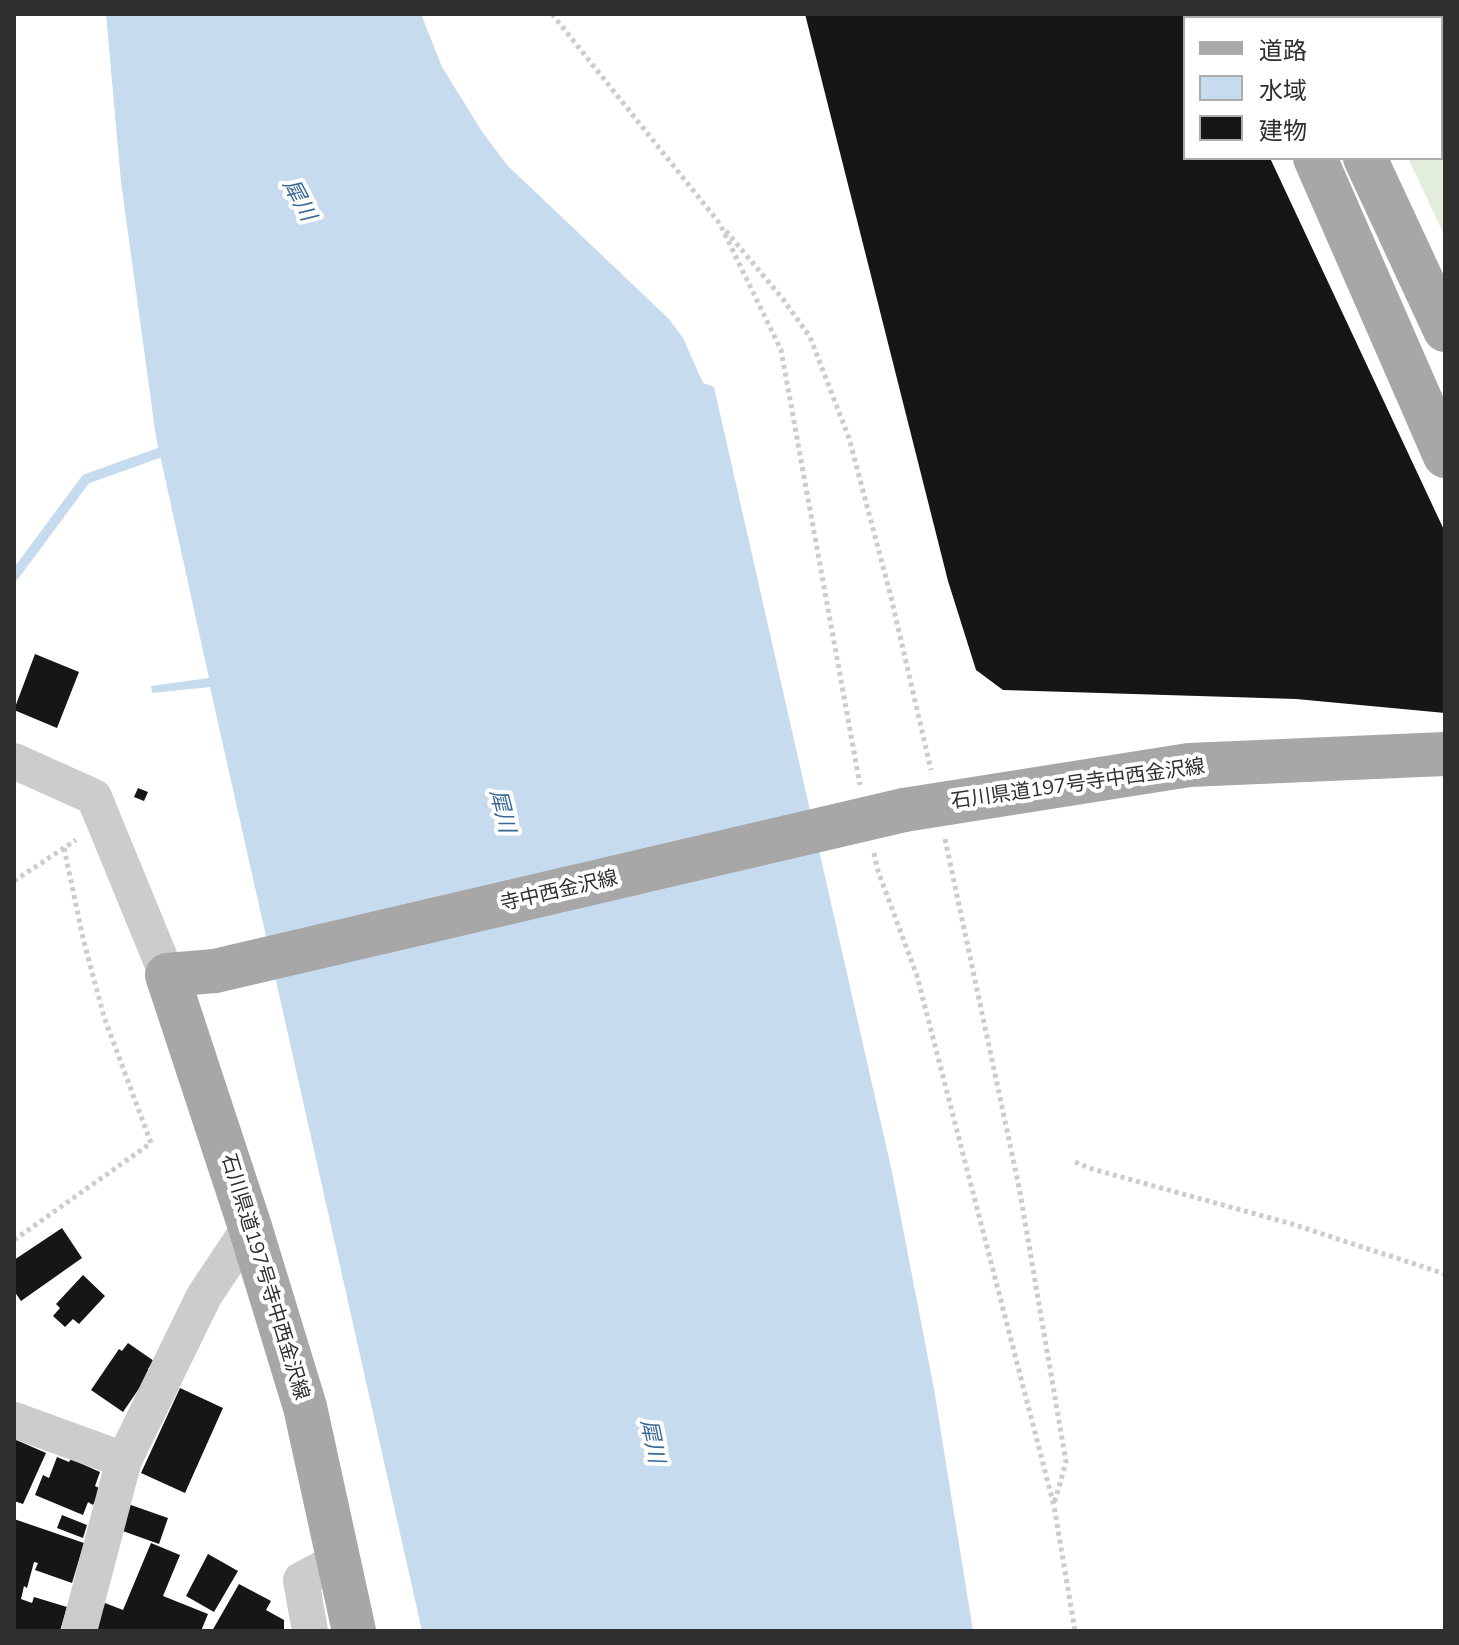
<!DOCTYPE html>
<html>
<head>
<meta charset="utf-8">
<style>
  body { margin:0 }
  #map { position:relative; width:1459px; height:1645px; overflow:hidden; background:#fff; font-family:Mulish,"Noto Sans JP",sans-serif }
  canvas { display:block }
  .frame { position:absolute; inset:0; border:16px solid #2f2f2f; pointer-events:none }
  .legend { position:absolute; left:1183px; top:16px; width:260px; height:144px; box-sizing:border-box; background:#fff; border:2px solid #acacac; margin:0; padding:10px 14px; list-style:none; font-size:24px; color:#2f2f2f }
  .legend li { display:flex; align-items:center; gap:16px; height:40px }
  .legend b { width:40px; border:2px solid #acacac }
</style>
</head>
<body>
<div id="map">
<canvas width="1459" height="1645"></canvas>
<div class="frame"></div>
<ul class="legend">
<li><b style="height:10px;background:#a7a7a7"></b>道路</li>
<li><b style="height:22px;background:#c7dbee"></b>水域</li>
<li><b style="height:22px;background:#161616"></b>建物</li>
</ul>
</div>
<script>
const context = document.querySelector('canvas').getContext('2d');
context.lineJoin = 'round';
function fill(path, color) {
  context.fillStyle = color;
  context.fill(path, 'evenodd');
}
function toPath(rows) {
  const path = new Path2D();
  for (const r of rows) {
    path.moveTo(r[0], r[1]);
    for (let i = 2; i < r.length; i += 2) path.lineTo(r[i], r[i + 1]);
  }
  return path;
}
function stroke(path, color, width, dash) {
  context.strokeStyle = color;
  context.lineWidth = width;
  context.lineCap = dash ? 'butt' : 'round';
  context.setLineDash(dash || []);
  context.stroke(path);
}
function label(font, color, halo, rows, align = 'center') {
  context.font = font + ' Mulish,"Noto Sans JP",sans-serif';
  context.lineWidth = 8;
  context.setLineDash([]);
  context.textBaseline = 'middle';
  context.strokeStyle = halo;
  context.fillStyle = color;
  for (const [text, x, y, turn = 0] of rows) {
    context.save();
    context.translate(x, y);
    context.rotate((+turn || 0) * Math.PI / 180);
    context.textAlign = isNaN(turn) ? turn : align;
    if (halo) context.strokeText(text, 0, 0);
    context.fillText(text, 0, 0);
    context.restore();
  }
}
fill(toPath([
  [1441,90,1445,95,1445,237,1408,158,1441,158]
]), '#e3eddc');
fill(toPath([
  [106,14,421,14,442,67,483,133,507,165,669,319,683,338,703,383,714,387,892,1172,934,1389,973,1631,422,1631,210,687,152,693,151,686,209,678,156,437,121,182]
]), '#c7dbee');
stroke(toPath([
  [14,576,86,479,170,449]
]), '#c7dbee', 10);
fill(toPath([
  [805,14,1202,14,1204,18,1185,18,1185,158,1270,158,1445,532,1445,713,1296,699,1003,690,976,670,948,581],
  [35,654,79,672,57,728,14,710],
  [138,788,148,792,144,801,134,797],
  [62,1228,82,1258,21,1301,14,1291,14,1260],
  [83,1275,105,1296,79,1324,73,1319,65,1327,53,1316,60,1308,56,1304],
  [128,1343,154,1361,148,1369,151,1371,123,1412,91,1390,119,1349,122,1351],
  [180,1388,223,1408,185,1493,141,1473],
  [14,1439,46,1453,23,1504,14,1501],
  [57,1457,69,1462,71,1459,100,1472,95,1486,101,1489,93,1505,88,1502,83,1515,35,1495,43,1475,49,1478],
  [128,1504,168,1518,159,1544,120,1530],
  [62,1515,87,1525,83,1538,57,1528],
  [14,1519,84,1543,72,1583,35,1570,38,1563,34,1562,27,1588,24,1586,21,1599,32,1603,34,1597,67,1607,60,1631,14,1631],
  [151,1543,180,1555,163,1596,208,1614,201,1631,94,1631,105,1603,123,1610],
  [208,1554,238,1571,214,1612,186,1596],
  [239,1584,271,1601,266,1610,284,1620,284,1631,212,1631]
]), '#161616');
stroke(toPath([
  [552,14,720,224,781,350,860,785],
  [726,231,782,298,810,337,849,438,891,597,931,770],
  [945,839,1019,1187,1066,1462,1054,1504],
  [874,853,878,871,917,976,1054,1506,1075,1631],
  [14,881,76,840],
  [1075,1162,1092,1169,1292,1224,1445,1274],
  [14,1240,151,1143,104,1017,83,938,64,848]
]), '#ccc', 5, [4, 4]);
stroke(toPath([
  [14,761,94,797,167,975],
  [14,1420,124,1460,204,1296,250,1227],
  [79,1631,124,1460],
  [310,1631,301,1580,339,1560]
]), '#ccc', 36);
stroke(toPath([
  [1244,14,1246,18],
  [1298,14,1300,18],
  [1315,158,1445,456],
  [1365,158,1445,330],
  [904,810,1189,765,1445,754],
  [215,971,167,975,250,1227,305,1407,354,1631]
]), '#a7a7a7', 44);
stroke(toPath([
  [215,971,904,810]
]), '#a7a7a7', 44);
label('20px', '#2f2f2f', '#fff', [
  ["石川県道197号寺中西金沢線",1078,784,-8],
  ["寺中西金沢線",559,891,-13],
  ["石川県道197号寺中西金沢線",265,1277,73]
]);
label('italic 22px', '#386896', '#fff', [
  ["犀川",299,200,62],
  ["犀川",502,811,76],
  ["犀川",652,1441,78]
]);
</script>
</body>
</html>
